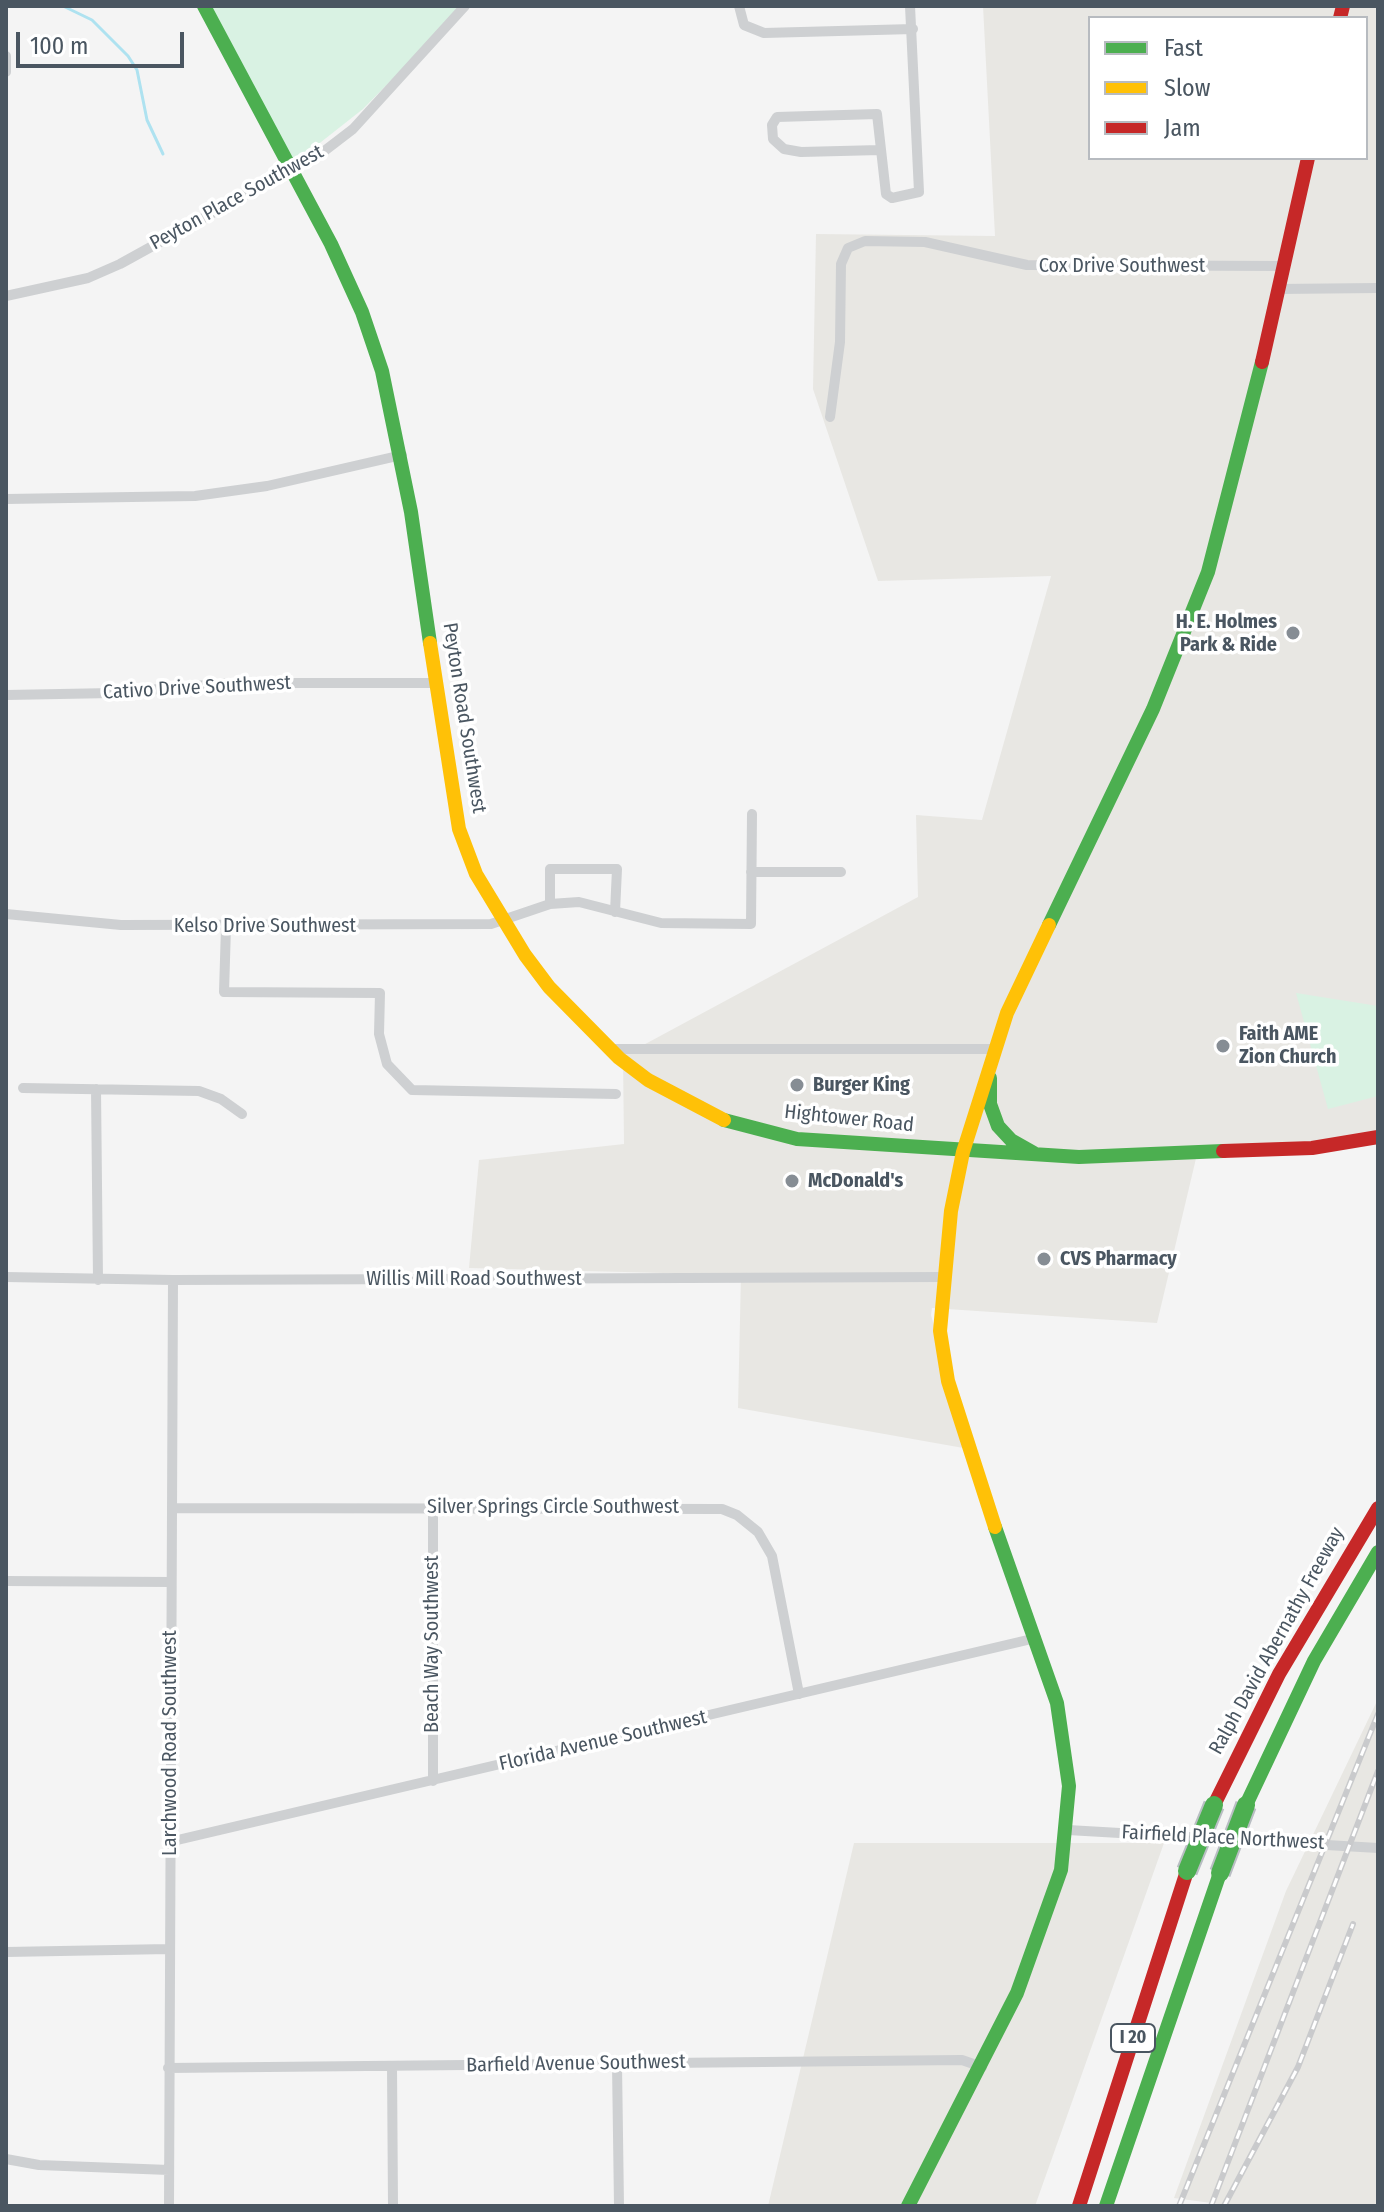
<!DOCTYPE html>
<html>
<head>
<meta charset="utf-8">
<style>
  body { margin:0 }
  #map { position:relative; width:1384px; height:2212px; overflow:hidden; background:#f4f4f4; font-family:"Fira Sans Condensed",sans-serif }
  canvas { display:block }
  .frame { position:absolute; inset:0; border:8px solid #4a5661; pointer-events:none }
  .legend { position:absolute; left:1088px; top:16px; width:280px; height:144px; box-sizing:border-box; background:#fff; border:2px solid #b7bbc0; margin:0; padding:10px 14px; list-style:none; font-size:24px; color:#4a5661 }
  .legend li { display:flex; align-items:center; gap:16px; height:40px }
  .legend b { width:40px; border:2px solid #b7bbc0 }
  .scale { position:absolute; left:16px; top:32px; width:168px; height:36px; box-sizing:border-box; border:4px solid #4a5661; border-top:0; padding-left:10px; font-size:24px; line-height:28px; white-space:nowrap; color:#4a5661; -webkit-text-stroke:6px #fff; paint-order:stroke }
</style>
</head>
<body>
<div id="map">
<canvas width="1384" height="2212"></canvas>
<div class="frame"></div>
<ul class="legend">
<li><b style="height:10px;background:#4caf50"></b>Fast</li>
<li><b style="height:10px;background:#ffc107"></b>Slow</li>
<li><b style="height:10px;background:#c62828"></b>Jam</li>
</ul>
<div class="scale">100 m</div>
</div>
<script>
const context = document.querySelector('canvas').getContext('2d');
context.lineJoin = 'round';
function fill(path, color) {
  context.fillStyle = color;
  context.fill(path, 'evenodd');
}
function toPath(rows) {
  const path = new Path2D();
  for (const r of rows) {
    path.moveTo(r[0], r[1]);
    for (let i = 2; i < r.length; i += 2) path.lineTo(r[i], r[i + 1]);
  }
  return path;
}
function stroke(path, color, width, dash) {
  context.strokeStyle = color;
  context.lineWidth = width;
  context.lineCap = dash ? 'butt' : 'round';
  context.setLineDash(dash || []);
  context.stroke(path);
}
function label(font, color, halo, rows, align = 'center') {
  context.font = font + ' "Fira Sans Condensed",sans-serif';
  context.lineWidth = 7;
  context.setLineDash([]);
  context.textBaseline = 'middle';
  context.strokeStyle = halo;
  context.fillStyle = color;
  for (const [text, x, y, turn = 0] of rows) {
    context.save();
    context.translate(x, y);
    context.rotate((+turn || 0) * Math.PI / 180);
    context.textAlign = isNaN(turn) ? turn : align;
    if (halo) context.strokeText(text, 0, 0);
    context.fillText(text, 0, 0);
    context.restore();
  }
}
fill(toPath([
  [983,6,1378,6,1378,1142,1198,1150,1157,1323,932,1308,931,1315,969,1449,738,1408,741,1275,469,1268,479,1160,624,1144,623,1056,918,897,916,815,982,820,1051,576,878,581,813,389,816,234,995,236],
  [1090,18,1366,18,1366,158,1090,158],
  [1378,1699,1378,2206,1234,2206,1174,2198,1286,1891],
  [854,1843,1164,1843,1035,2206,768,2206]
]), '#e8e7e3');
fill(toPath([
  [202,6,464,6,363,109,288,168],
  [1296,993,1378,1006,1378,1096,1328,1109]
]), '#d9f2e3');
stroke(toPath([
  [63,6,92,20,128,56,137,70,147,120,163,154]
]), '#aee2f0', 3);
stroke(toPath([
  [739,6,744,25,764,33,913,29],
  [6,56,6,72],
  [880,150,801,152,784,149,773,139,772,125,777,117,877,114,886,194,892,198,919,192,910,6],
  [1278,289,1378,288],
  [6,296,88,278,120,264,323,152,353,129,465,6],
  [830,417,840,342,841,264,848,248,865,241,925,242,1027,265,1283,266],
  [6,499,195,496,267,486,402,455],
  [6,695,113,693,230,683,435,683],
  [751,872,841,872],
  [550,904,550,869,617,869,615,912],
  [6,914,121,925,491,924,550,904,579,902,661,923,751,924,752,814],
  [226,927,224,992,380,993,379,1034,387,1064,412,1090,616,1094],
  [610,1049,994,1049],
  [23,1088,199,1091,221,1099,242,1114],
  [96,1089,98,1280],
  [6,1277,173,1280,943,1277],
  [172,1508,722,1509,737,1515,758,1532,772,1556,799,1694],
  [6,1581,171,1582],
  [433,1781,433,1508],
  [1068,1830,1378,1848],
  [169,1842,1036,1638],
  [6,1952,169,1949],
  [617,2064,619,2206],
  [392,2066,393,2206],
  [168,2068,962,2060,982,2067],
  [6,2159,39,2165,169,2170],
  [169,2206,173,1280]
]), '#ced0d2', 10);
stroke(toPath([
  [204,6,331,244,362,312,382,371,411,512,430,643],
  [1049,925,1153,709,1208,572,1262,362],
  [990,1078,990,1104,998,1126,1011,1140,1034,1153],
  [724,1120,797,1139,1079,1157,1223,1151],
  [1246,1805,1314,1661,1378,1552],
  [908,2206,1017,1993,1061,1870,1069,1786,1057,1703,995,1527],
  [1106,2206,1220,1873]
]), '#4caf50', 14);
stroke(toPath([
  [430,643,459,829,476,874,525,955,549,987,619,1058,648,1080,724,1120],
  [995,1527,948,1381,940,1331,951,1211,963,1152,1007,1013,1049,925]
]), '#ffc107', 14);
stroke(toPath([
  [1340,18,1343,6],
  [1262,362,1308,158],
  [1223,1151,1312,1148,1378,1137],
  [1214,1805,1279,1674,1378,1508],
  [1079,2206,1187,1871]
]), '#c62828', 14);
const rail = toPath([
  [1179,2206,1378,1714],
  [1211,2206,1378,1771],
  [1224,2206,1298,2067,1353,1924]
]);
stroke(rail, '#c9cacc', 6);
stroke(rail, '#fff', 3, [9]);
const fastBridge = toPath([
  [1187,1871,1214,1805],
  [1220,1873,1246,1805]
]);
stroke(fastBridge, '#b9bec3', 22, []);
stroke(fastBridge, '#4caf50', 18);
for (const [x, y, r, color] of [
  [1293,633,8,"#868d94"],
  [1223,1046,8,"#868d94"],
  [797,1085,8,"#868d94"],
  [792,1181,8,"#868d94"],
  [1044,1259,8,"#868d94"]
]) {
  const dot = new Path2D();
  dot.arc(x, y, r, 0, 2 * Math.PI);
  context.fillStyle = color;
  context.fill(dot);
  stroke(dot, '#fff', 3);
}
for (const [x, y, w] of [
  [1133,2038,44]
]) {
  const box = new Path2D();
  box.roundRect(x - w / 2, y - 14, w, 28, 6);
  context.fillStyle = '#fff';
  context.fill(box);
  stroke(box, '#4a5661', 2);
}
label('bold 18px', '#4a5661', null, [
  ["I 20",1133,2038]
]);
label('20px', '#4a5661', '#fff', [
  ["Peyton Place Southwest",237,198,-29],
  ["Cox Drive Southwest",1122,266],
  ["Cativo Drive Southwest",197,688,-3],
  ["Peyton Road Southwest",464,718,81],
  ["Kelso Drive Southwest",265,926],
  ["Hightower Road",849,1119,6],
  ["Willis Mill Road Southwest",474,1279],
  ["Silver Springs Circle Southwest",553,1507],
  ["Ralph David Abernathy Freeway",1277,1641,-61],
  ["Beach Way Southwest",432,1644,-90],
  ["Florida Avenue Southwest",603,1741,-13],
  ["Larchwood Road Southwest",170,1743,-90],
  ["Fairfield Place Northwest",1223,1838,3],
  ["Barfield Avenue Southwest",576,2064,-1]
]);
label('bold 20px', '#4a5661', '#fff', [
  ["H. E. Holmes",1277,622,"right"],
  ["Park & Ride",1277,645,"right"],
  ["Faith AME",1239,1034],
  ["Zion Church",1239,1057],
  ["Burger King",813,1085],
  ["McDonald's",808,1181],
  ["CVS Pharmacy",1060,1259]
], 'left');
</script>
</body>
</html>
